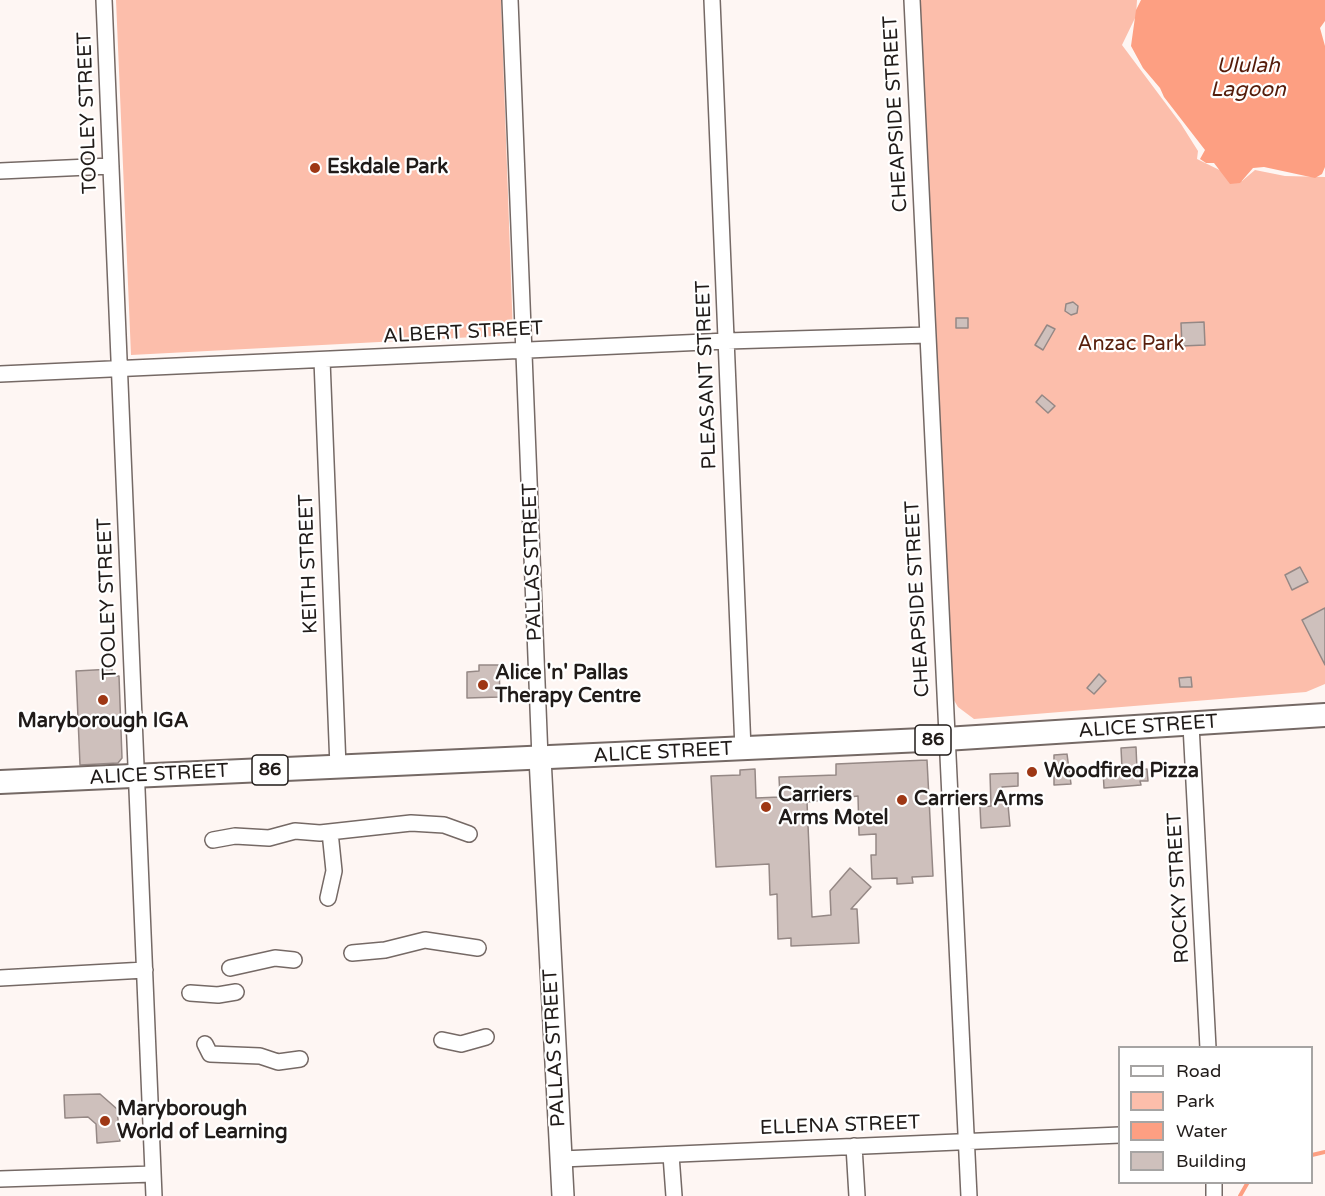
<!DOCTYPE html>
<html>
<head>
<meta charset="utf-8">
<style>
  body { margin:0 }
  #map { position:relative; width:1325px; height:1196px; overflow:hidden; background:#fef6f3; font-family:"Varela Round",sans-serif }
  canvas { display:block }
  .legend { position:absolute; left:1118px; top:1046px; width:195px; height:138px; box-sizing:border-box; background:#fff; border:2px solid #a6a4a3; margin:0; padding:8px 10px; list-style:none; font-size:18px; color:#201b19 }
  .legend li { display:flex; align-items:center; gap:12px; height:30px }
  .legend b { width:30px; border:2px solid #a6a4a3 }
</style>
</head>
<body>
<div id="map">
<canvas width="1325" height="1196"></canvas>
<ul class="legend">
<li><b style="height:8px;background:#fff"></b>Road</li>
<li><b style="height:16px;background:#fcbeab"></b>Park</li>
<li><b style="height:16px;background:#fd9f82"></b>Water</li>
<li><b style="height:16px;background:#cec0bc"></b>Building</li>
</ul>
</div>
<script>
const context = document.querySelector('canvas').getContext('2d');
context.lineJoin = 'round';
function fill(path, color) {
  context.fillStyle = color;
  context.fill(path, 'evenodd');
}
function toPath(rows) {
  const path = new Path2D();
  for (const r of rows) {
    path.moveTo(r[0], r[1]);
    for (let i = 2; i < r.length; i += 2) path.lineTo(r[i], r[i + 1]);
  }
  return path;
}
function stroke(path, color, width, dash) {
  context.strokeStyle = color;
  context.lineWidth = width;
  context.lineCap = dash ? 'butt' : 'round';
  context.setLineDash(dash || []);
  context.stroke(path);
}
function label(font, color, halo, rows, align = 'center') {
  context.font = font + ' "Varela Round",sans-serif';
  context.lineWidth = 4.5;
  context.setLineDash([]);
  context.textBaseline = 'middle';
  context.strokeStyle = halo;
  context.fillStyle = color;
  for (const [text, x, y, turn = 0] of rows) {
    context.save();
    context.translate(x, y);
    context.rotate((+turn || 0) * Math.PI / 180);
    context.textAlign = isNaN(turn) ? turn : align;
    if (halo) context.strokeText(text, 0, 0);
    context.fillText(text, 0, 0);
    context.restore();
  }
}
fill(toPath([
  [116,0,501,0,513,335,131,355],
  [919,0,1137,0,1136,16,1122,45,1181,124,1198,151,1197,159,1242,181,1255,170,1285,176,1325,177,1325,684,1306,692,974,719,958,707,952,697]
]), '#fcbeab');
fill(toPath([
  [1141,0,1325,0,1325,21,1320,28,1325,46,1325,167,1322,174,1315,178,1264,167,1253,168,1240,183,1230,184,1214,163,1206,163,1200,159,1205,150,1164,97,1160,88,1143,68,1131,46,1136,10]
]), '#fd9f82');
stroke(toPath([
  [1312,1155,1325,1152],
  [1240,1196,1248,1182]
]), '#fd9f82', 4);
const building = toPath([
  [1073,302,1078,306,1077,313,1071,315,1065,311,1066,304,1073,302],
  [956,318,968,318,968,328,956,328,956,318],
  [1204,322,1205,345,1182,346,1181,323,1204,322],
  [1047,325,1055,329,1043,350,1035,345,1047,325],
  [1042,395,1055,406,1048,413,1036,402,1042,395],
  [1300,567,1308,582,1292,590,1285,575,1300,567],
  [1325,608,1325,665,1302,620,1325,608],
  [479,665,499,665,500,697,467,698,467,672,479,671,479,665],
  [112,669,112,676,119,676,122,758,118,763,80,765,76,671,112,669],
  [1099,674,1106,681,1094,694,1087,688,1099,674],
  [1191,677,1192,687,1180,687,1179,678,1191,677],
  [1136,747,1137,770,1147,769,1148,781,1140,781,1141,785,1104,788,1103,770,1122,768,1121,748,1136,747],
  [1067,754,1071,784,1054,785,1054,755,1067,754],
  [927,760,933,876,912,877,913,883,897,884,897,878,872,879,871,855,876,855,876,834,859,835,858,796,807,802,812,917,831,915,830,891,850,868,871,887,851,909,857,909,859,943,791,946,791,938,778,939,777,894,770,895,769,864,716,867,711,776,740,775,740,770,755,769,756,798,780,797,779,777,836,775,836,764,927,760],
  [1018,773,1018,786,1002,787,1004,806,1008,805,1010,826,981,828,980,807,991,806,990,774,1018,773],
  [100,1094,117,1109,120,1141,97,1143,96,1124,88,1117,65,1118,64,1095,100,1094]
]);
fill(building, '#cec0bc');
stroke(building, '#958885', 1.5);
const street = toPath([
  [104,0,154,1196],
  [510,0,540,758],
  [712,0,743,749],
  [912,0,969,1196],
  [0,171,111,166],
  [322,360,338,767],
  [0,374,727,341,928,335],
  [1191,725,1208,1048],
  [213,840,235,836,269,838,295,831,320,833,411,823,444,825,469,834],
  [328,898,334,871,330,832],
  [352,953,385,950,425,940,478,948],
  [230,968,275,958,294,960],
  [0,978,145,970],
  [190,993,218,995,236,992],
  [442,1040,461,1044,486,1037],
  [205,1044,210,1054,260,1056,278,1062,300,1059],
  [854,1146,857,1196],
  [671,1155,674,1196],
  [562,1159,1120,1135],
  [0,1179,153,1174],
  [1214,1182,1214,1196]
]);
const secondary = toPath([
  [540,758,563,1196]
]);
const primary = toPath([
  [0,782,945,739,1325,715]
]);
stroke(street, '#756965', 18);
stroke(secondary, '#756965', 24);
stroke(primary, '#756965', 26);
stroke(street, '#fff', 15);
stroke(secondary, '#fff', 21);
stroke(primary, '#fff', 22);
for (const [x, y, r, color] of [
  [315,168,6,"#9e3714"],
  [483,685,6,"#9e3714"],
  [103,700,6,"#9e3714"],
  [1032,772,6,"#9e3714"],
  [902,800,6,"#9e3714"],
  [766,807,6,"#9e3714"],
  [105,1121,6,"#9e3714"]
]) {
  const dot = new Path2D();
  dot.arc(x, y, r, 0, 2 * Math.PI);
  context.fillStyle = color;
  context.fill(dot);
  stroke(dot, '#fff', 2);
}
for (const [x, y, w] of [
  [933,740,36],
  [270,770,36]
]) {
  const box = new Path2D();
  box.roundRect(x - w / 2, y - 15, w, 30, 4.5);
  context.fillStyle = '#fff';
  context.fill(box);
  stroke(box, '#201b19', 1.5);
}
label('bold 18px', '#201b19', null, [
  ["86",933,740],
  ["86",270,770]
]);
label('20px', '#201b19', '#fff', [
  ["TOOLEY STREET",88,113,-92],
  ["CHEAPSIDE STREET",896,114,-93],
  ["ALBERT STREET",463,333,-3],
  ["PLEASANT STREET",707,375,-92],
  ["PALLAS STREET",533,562,-92],
  ["KEITH STREET",309,564,-92],
  ["TOOLEY STREET",108,599,-92],
  ["CHEAPSIDE STREET",918,599,-93],
  ["ALICE STREET",1148,727,-4],
  ["ALICE STREET",663,753,-3],
  ["ALICE STREET",159,775,-3],
  ["ROCKY STREET",1179,888,-93],
  ["PALLAS STREET",555,1048,-93],
  ["ELLENA STREET",840,1126,-2]
]);
label('bold 20px', '#201b19', '#fff', [
  ["Eskdale Park",327,168],
  ["Alice 'n' Pallas",495,674],
  ["Therapy Centre",495,697],
  ["Maryborough IGA",103,722,"center"],
  ["Woodfired Pizza",1044,772],
  ["Carriers",778,796],
  ["Arms Motel",778,819],
  ["Carriers Arms",914,800],
  ["Maryborough",117,1110],
  ["World of Learning",117,1133]
], 'left');
label('20px', '#581f0d', '#fff', [
  ["Anzac Park",1131,345]
]);
label('italic 21px', '#551c0a', '#fff', [
  ["Ululah",1248,66],
  ["Lagoon",1248,90]
]);
</script>
</body>
</html>
